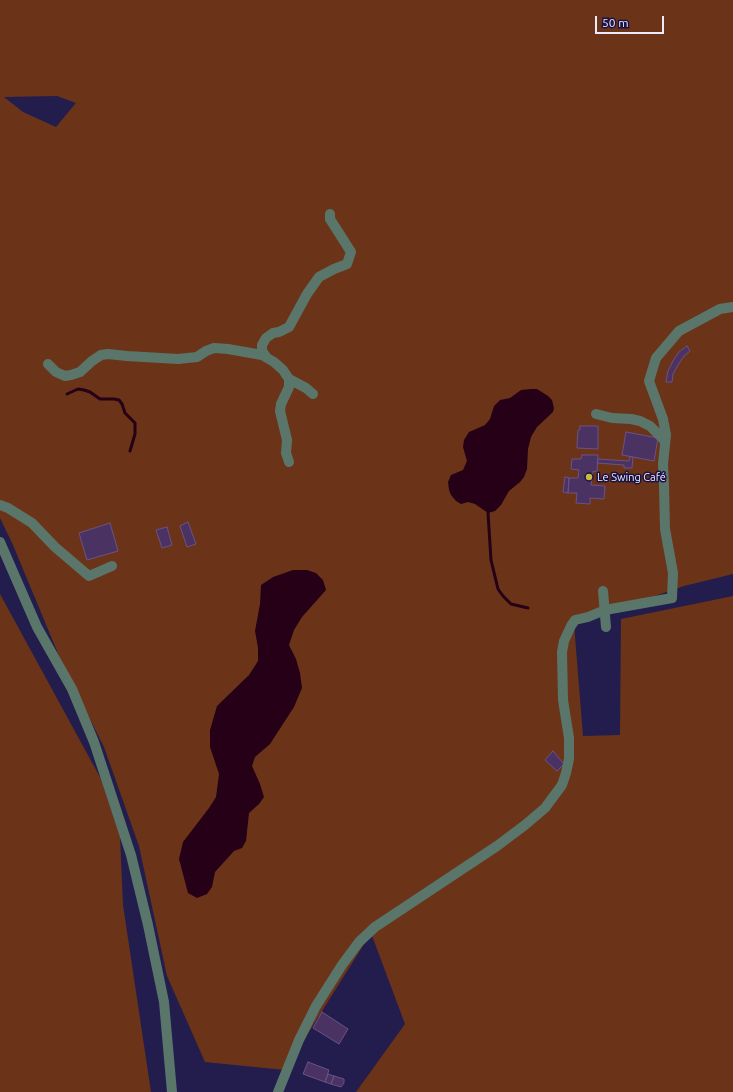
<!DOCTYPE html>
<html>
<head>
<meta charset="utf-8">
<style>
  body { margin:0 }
  #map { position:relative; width:733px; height:1092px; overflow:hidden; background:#231d4d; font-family:Ubuntu,sans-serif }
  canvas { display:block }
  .scale { position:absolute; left:595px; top:16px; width:69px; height:18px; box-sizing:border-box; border:2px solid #eaebfe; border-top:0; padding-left:5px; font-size:12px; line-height:14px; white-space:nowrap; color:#eaebfe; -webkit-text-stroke:3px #1b1242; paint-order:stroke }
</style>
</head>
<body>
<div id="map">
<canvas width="733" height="1092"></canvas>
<div class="scale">50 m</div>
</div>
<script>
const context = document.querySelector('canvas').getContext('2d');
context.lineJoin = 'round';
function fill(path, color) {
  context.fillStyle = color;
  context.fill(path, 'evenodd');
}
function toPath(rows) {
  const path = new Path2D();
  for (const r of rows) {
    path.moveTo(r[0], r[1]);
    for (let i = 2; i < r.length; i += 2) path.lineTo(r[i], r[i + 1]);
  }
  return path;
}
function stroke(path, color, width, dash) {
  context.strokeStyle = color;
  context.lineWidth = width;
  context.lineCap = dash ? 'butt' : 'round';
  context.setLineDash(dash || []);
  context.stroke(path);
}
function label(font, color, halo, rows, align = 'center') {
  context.font = font + ' Ubuntu,sans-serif';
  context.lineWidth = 3;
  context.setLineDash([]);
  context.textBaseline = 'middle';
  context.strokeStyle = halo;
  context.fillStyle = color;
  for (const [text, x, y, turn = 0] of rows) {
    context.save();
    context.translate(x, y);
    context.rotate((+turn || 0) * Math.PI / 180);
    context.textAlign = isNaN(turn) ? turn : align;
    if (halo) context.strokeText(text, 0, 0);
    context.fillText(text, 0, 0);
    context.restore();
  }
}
fill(toPath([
  [0,0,733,0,733,574,684,586,574,624,583,736,620,735,621,619,733,596,733,1092,356,1092,405,1024,371,933,285,1070,205,1062,167,976,139,846,104,747,62,663,13,545,0,518],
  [57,96,76,103,56,127,23,112,4,97],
  [0,594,101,779,120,837,123,905,151,1092,0,1092]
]), '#6b3419');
fill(toPath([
  [531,389,537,389,548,396,552,400,554,408,553,412,537,427,531,437,528,449,527,469,524,477,520,482,509,491,501,505,495,511,488,513,475,504,468,502,461,504,456,501,451,495,449,490,448,482,451,475,463,470,467,461,463,447,464,440,469,432,485,425,490,419,494,406,500,400,510,398,521,390],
  [293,570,307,570,316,573,323,580,326,590,302,617,294,630,289,645,296,659,300,673,302,688,294,707,270,744,255,757,252,766,260,784,264,797,259,804,249,813,246,841,242,848,234,851,215,872,212,887,207,894,197,898,188,893,179,859,183,842,209,808,216,797,219,774,210,747,210,730,217,706,249,675,258,661,258,648,255,631,260,604,261,585,273,577]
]), '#250017');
stroke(toPath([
  [67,394,78,389,84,390,90,392,100,399,114,399,119,400,122,404,125,413,135,423,135,434,130,451],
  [488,513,491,560,498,589,503,596,511,604,528,608]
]), '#250017', 3);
const building = toPath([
  [687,346,690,351,684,356,678,365,673,374,672,382,666,382,668,371,673,361,679,352,687,346],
  [580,426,598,426,598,449,577,448,578,430,580,430,580,426],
  [626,432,658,438,654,461,622,455,626,432],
  [582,455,598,455,597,472,593,471,591,485,605,486,604,499,590,498,590,504,576,503,577,493,568,493,569,478,578,478,579,470,571,469,572,459,581,459,582,455],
  [630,457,633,457,632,468,624,468,624,465,597,463,598,459,629,461,630,457],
  [565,477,569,478,568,493,563,492,565,477],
  [188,522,196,544,187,547,180,526,188,522],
  [110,523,118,551,87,560,79,533,110,523],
  [167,527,172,545,162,548,156,530,167,527],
  [553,751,564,764,557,771,545,760,553,751],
  [322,1012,348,1029,339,1044,313,1028,322,1012],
  [308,1062,329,1070,325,1082,303,1074,308,1062],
  [328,1074,334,1076,331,1084,325,1082,328,1074],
  [334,1076,344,1079,344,1083,341,1087,331,1084,334,1076]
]);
fill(building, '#4a3263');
stroke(building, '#6b5286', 1);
stroke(toPath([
  [267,358,262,351,262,345,266,338,273,333,279,332,289,327,307,294,319,277,334,269,347,264,351,252,330,219,330,214],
  [48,364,56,372,65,376,71,375,80,372,92,361,101,355,108,354,127,356,178,359,197,357,206,351,214,348,228,349,262,355,274,362,283,370,289,379,289,387,281,404,280,411,287,440,286,453,289,462],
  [289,379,306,388,313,394],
  [596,414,612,418,631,419,640,421,650,426,665,441],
  [0,505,8,508,32,523,55,547,89,576,112,566],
  [0,542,37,627,72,689,94,742,131,855,148,925,164,1002,172,1092],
  [603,591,606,627],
  [278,1092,299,1040,316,1006,342,965,359,942,375,927,497,846,525,825,545,808,562,785,566,773,569,759,569,738,563,700,562,652,564,641,571,626,575,620,588,617,605,610,672,598,673,573,665,529,664,485,663,464,666,435,663,419,649,381,656,358,679,331,720,309,733,307]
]), '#5a766a', 10);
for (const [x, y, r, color] of [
  [589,477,4,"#c5bc3d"]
]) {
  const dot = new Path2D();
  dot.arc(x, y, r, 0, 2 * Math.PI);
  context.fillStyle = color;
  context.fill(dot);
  stroke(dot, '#1b1242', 1.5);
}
label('11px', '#eaebfe', '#1b1242', [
  ["Le Swing Café",597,477]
], 'left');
</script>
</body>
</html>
